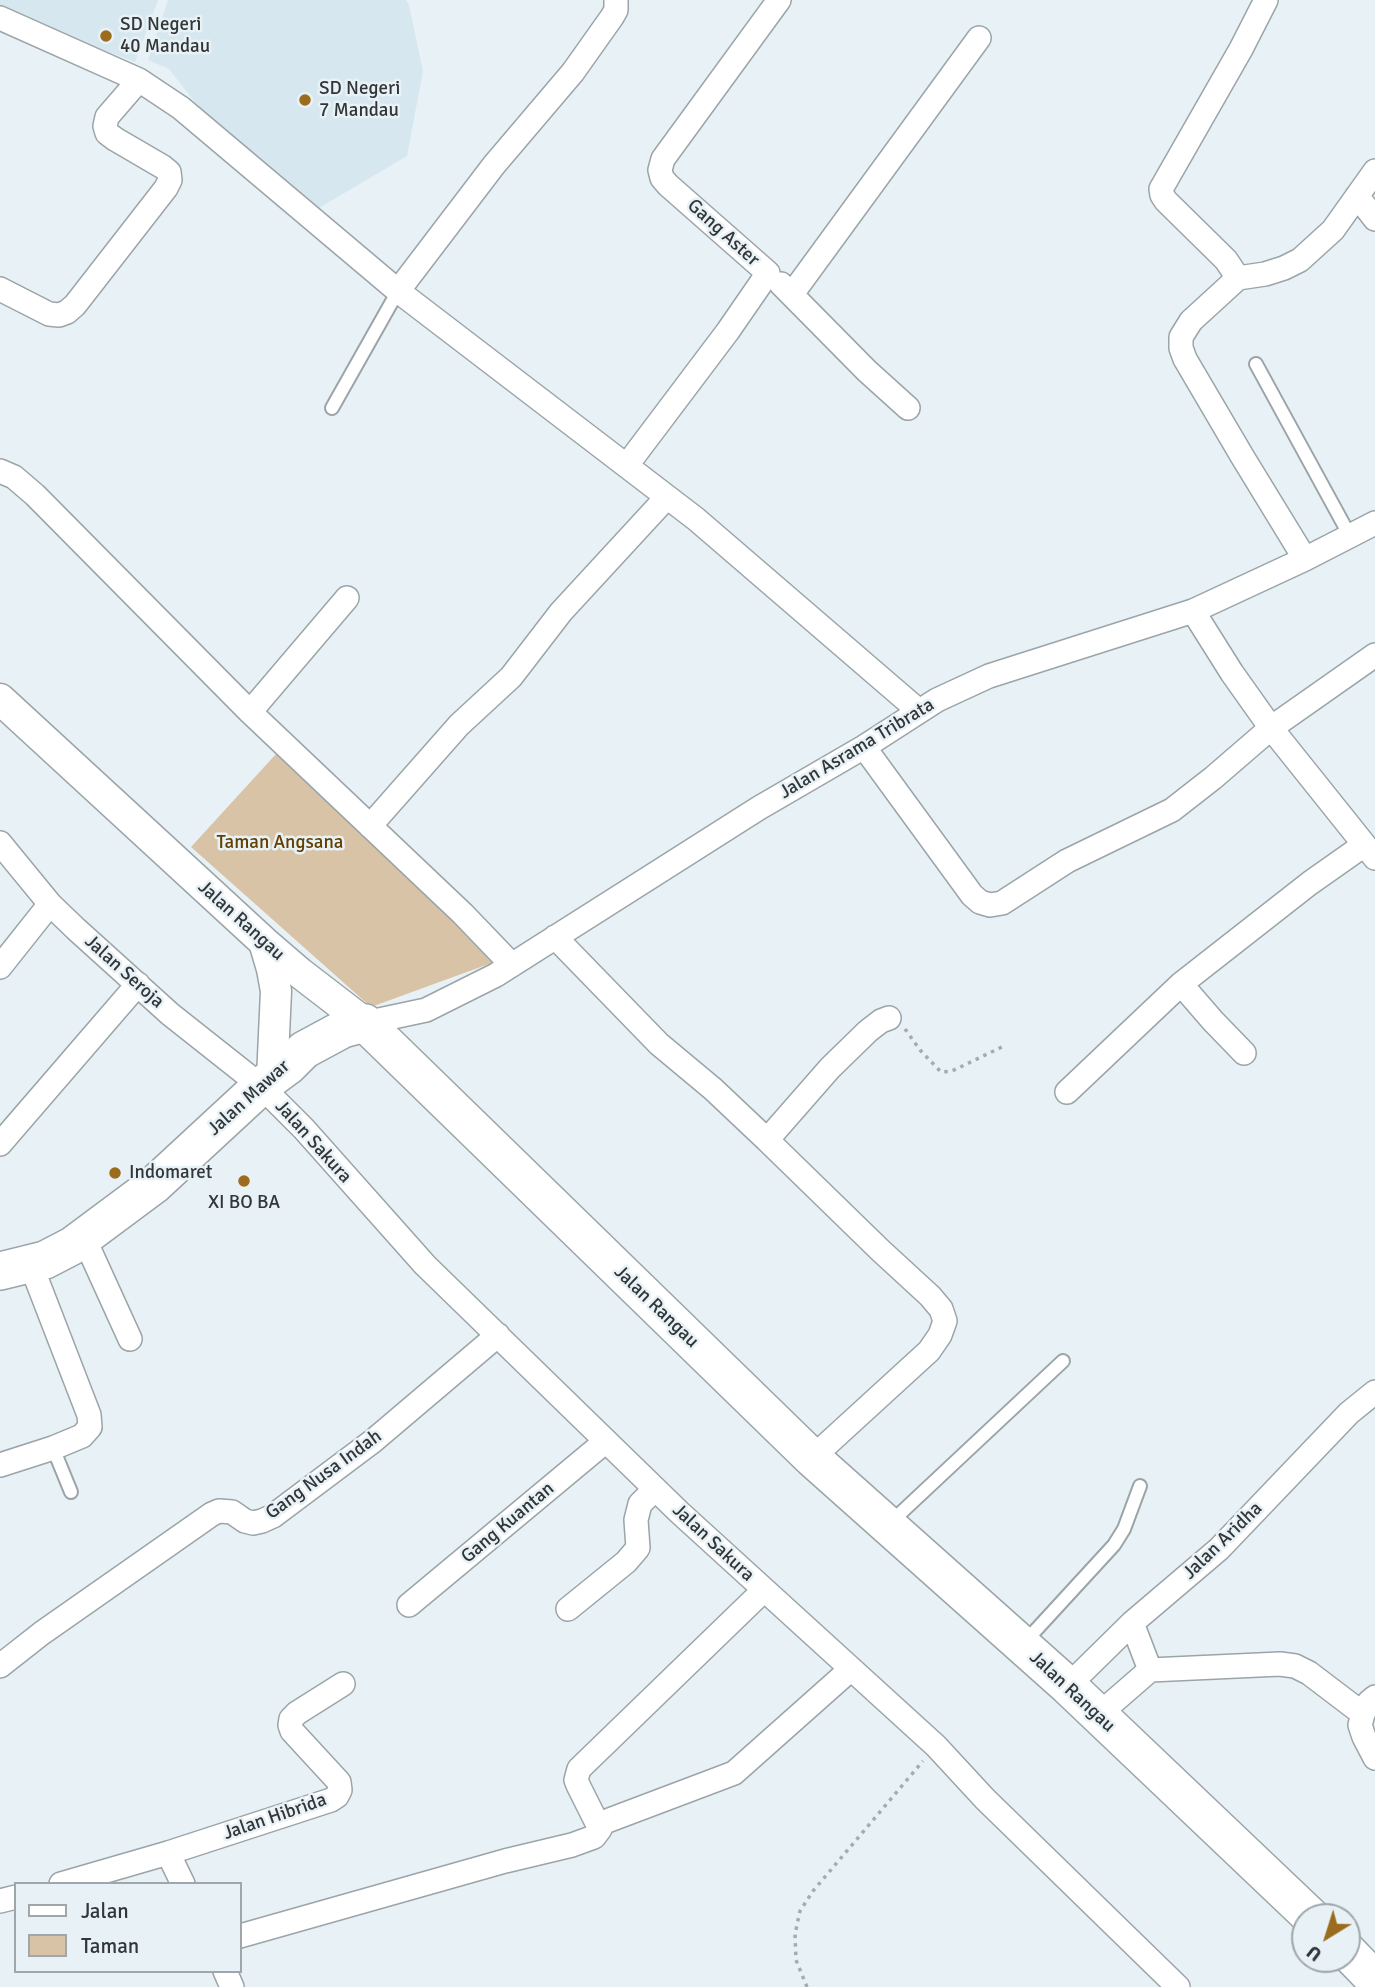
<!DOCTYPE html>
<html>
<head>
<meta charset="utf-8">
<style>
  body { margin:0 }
  #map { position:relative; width:1375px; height:1987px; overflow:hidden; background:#e8f2f6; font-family:Signika,sans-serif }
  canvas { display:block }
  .legend { position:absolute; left:14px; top:1882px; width:228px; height:91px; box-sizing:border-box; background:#e8f2f6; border:2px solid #9fa7aa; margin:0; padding:9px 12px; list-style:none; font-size:21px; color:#323638 }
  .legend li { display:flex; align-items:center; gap:14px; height:35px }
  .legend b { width:35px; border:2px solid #9fa7aa }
  .north { position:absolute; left:1291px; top:1903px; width:70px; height:70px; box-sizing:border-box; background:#e8f2f6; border:2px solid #9fa7aa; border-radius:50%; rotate:218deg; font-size:19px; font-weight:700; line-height:28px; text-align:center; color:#323638 }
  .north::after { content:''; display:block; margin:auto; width:24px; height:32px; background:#9b6b1e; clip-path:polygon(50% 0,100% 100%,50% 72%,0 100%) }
</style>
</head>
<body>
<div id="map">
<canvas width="1375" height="1987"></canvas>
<ul class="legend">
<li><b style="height:9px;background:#fff"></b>Jalan</li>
<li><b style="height:19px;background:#d9c3a6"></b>Taman</li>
</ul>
<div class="north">U</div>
</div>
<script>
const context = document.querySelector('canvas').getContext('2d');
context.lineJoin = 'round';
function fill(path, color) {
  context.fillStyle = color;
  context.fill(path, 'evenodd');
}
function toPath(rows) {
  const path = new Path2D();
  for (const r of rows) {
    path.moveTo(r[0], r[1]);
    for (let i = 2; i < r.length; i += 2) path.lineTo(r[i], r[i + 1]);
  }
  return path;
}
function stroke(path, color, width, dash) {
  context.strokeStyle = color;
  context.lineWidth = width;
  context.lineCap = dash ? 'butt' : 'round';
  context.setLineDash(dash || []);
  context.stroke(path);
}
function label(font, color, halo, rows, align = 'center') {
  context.font = font + ' Signika,sans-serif';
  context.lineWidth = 5;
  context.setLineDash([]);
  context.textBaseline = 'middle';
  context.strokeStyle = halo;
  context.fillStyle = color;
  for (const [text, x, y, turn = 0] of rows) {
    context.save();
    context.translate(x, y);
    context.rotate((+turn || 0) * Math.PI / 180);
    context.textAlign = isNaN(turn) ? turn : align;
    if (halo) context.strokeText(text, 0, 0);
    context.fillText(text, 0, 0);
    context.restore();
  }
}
fill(toPath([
  [0,0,158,0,135,62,0,10],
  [168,0,406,0,409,5,423,71,407,156,314,211,217,130,169,69,148,60]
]), '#d6e7ef');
fill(toPath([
  [276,754,497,961,371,1007,191,847]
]), '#d9c3a6');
const service = toPath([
  [1256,364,1350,536],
  [332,408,398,291],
  [53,1448,71,1492],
  [890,1523,1063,1361],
  [1024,1643,1114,1545,1124,1529,1140,1486]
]);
const minor = toPath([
  [1266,0,1241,49,1161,189,1162,195,1166,201,1226,260,1238,278,1191,321,1181,337,1181,348,1185,359,1242,456,1305,559],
  [0,18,139,80,181,108,398,291,696,519,919,711],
  [1357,196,1375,219],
  [1238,278,1265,274,1284,268,1300,260,1333,230,1375,171],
  [781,284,867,371,908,408],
  [0,289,49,314,59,315,67,312,75,305,166,188,170,180,169,172,163,167,115,139,107,133,105,126,107,117,139,80],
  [398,291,494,165,573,72,612,17,616,10,616,0],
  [792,294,979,38],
  [627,465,728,331,768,273,668,185,662,178,660,170,663,159,779,0],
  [0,471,14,477,35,495,250,712,463,914,512,965],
  [1193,611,1232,673,1271,728,1375,858],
  [250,712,347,598],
  [864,747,972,895,980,902,990,905,1002,903,1067,861,1172,810,1213,778,1271,728,1375,655],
  [370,826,459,725,511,677,561,612,667,497],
  [0,843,50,904,76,929,170,1014,261,1086,304,1129,425,1265,679,1512,936,1746,985,1799,1178,1987],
  [555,937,659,1044,713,1089,767,1140,830,1068,868,1031,881,1021,889,1018],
  [0,967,50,904],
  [365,1023,426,1010,496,975,759,808,864,747,937,700,989,676,1193,611,1305,559,1375,523],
  [1244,1053,1213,1021,1181,984,1310,883,1364,845],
  [1067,1092,1181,984],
  [767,1140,880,1250,930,1296,941,1309,945,1321,940,1335,929,1351,812,1458],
  [0,1144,138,984],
  [84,1238,130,1339],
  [0,1465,53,1448,82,1436,90,1427,89,1415,31,1265],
  [409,1605,606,1441],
  [568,1609,626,1562,638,1548,636,1520,640,1504,655,1489],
  [0,1666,42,1633,212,1514,219,1511,232,1512,245,1521,253,1523,262,1521,273,1516,373,1441,498,1335],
  [1150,1670,1280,1664,1295,1666,1309,1673,1363,1714],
  [1068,1686,1132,1623,1219,1549,1349,1413,1375,1392],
  [1375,1697,1369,1702,1363,1714,1360,1725,1364,1737,1375,1758],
  [1097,1716,1150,1670,1132,1623],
  [599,1824,734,1773,851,1669],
  [168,1853,183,1884],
  [61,1884,168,1853,331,1800,337,1796,340,1790,339,1782,292,1731,290,1725,291,1719,297,1713,343,1684],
  [0,1901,16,1897],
  [240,1936,505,1861,572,1845,594,1837,600,1829,578,1785,576,1780,579,1769,764,1590],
  [225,1971,232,1987]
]);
const tertiary = toPath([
  [0,699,264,942,300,973,365,1023],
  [264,942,272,969,276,991,272,1078]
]);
const primary = toPath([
  [0,1271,45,1260,72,1246,154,1185,261,1086,288,1066,304,1050,343,1029,365,1023,812,1458,1068,1686,1311,1917],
  [1347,1951,1375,1980]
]);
stroke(service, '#9ba4a8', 16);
stroke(minor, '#9ba4a8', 26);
stroke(tertiary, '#9ba4a8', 33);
stroke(primary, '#9ba4a8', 40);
stroke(toPath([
  [905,1029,920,1050,941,1072,952,1071,1006,1045],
  [807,1987,796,1960,795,1934,800,1911,813,1891,923,1761]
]), '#a5acb0', 3.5, [3.5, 5]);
stroke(service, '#fff', 12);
stroke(minor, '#fff', 23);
stroke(tertiary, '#fff', 30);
stroke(primary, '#fff', 37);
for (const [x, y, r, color] of [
  [106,36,7,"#9b6b1e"],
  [305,100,7,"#9b6b1e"],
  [115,1173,7,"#9b6b1e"],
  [244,1181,7,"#9b6b1e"]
]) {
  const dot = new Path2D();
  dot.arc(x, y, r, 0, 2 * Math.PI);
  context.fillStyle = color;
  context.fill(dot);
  stroke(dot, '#e8f2f6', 2.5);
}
label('19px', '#323638', '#e8f2f6', [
  ["SD Negeri",120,25],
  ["40 Mandau",120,47],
  ["SD Negeri",319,89],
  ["7 Mandau",319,111],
  ["Indomaret",129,1173],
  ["XI BO BA",244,1203,"center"]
], 'left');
label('19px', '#323638', '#e8f2f6', [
  ["Gang Aster",723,233,42],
  ["Jalan Asrama Tribrata",857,749,-31],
  ["Jalan Rangau",241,921,42],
  ["Jalan Seroja",124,972,42],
  ["Jalan Mawar",249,1098,-42],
  ["Jalan Sakura",313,1142,48],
  ["Jalan Rangau",656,1307,44],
  ["Gang Nusa Indah",324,1475,-36],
  ["Gang Kuantan",508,1523,-40],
  ["Jalan Aridha",1223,1541,-44],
  ["Jalan Sakura",713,1543,43],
  ["Jalan Rangau",1072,1692,43],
  ["Jalan Hibrida",275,1817,-19]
]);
label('19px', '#634001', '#e8f2f6', [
  ["Taman Angsana",280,843]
]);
</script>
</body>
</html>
